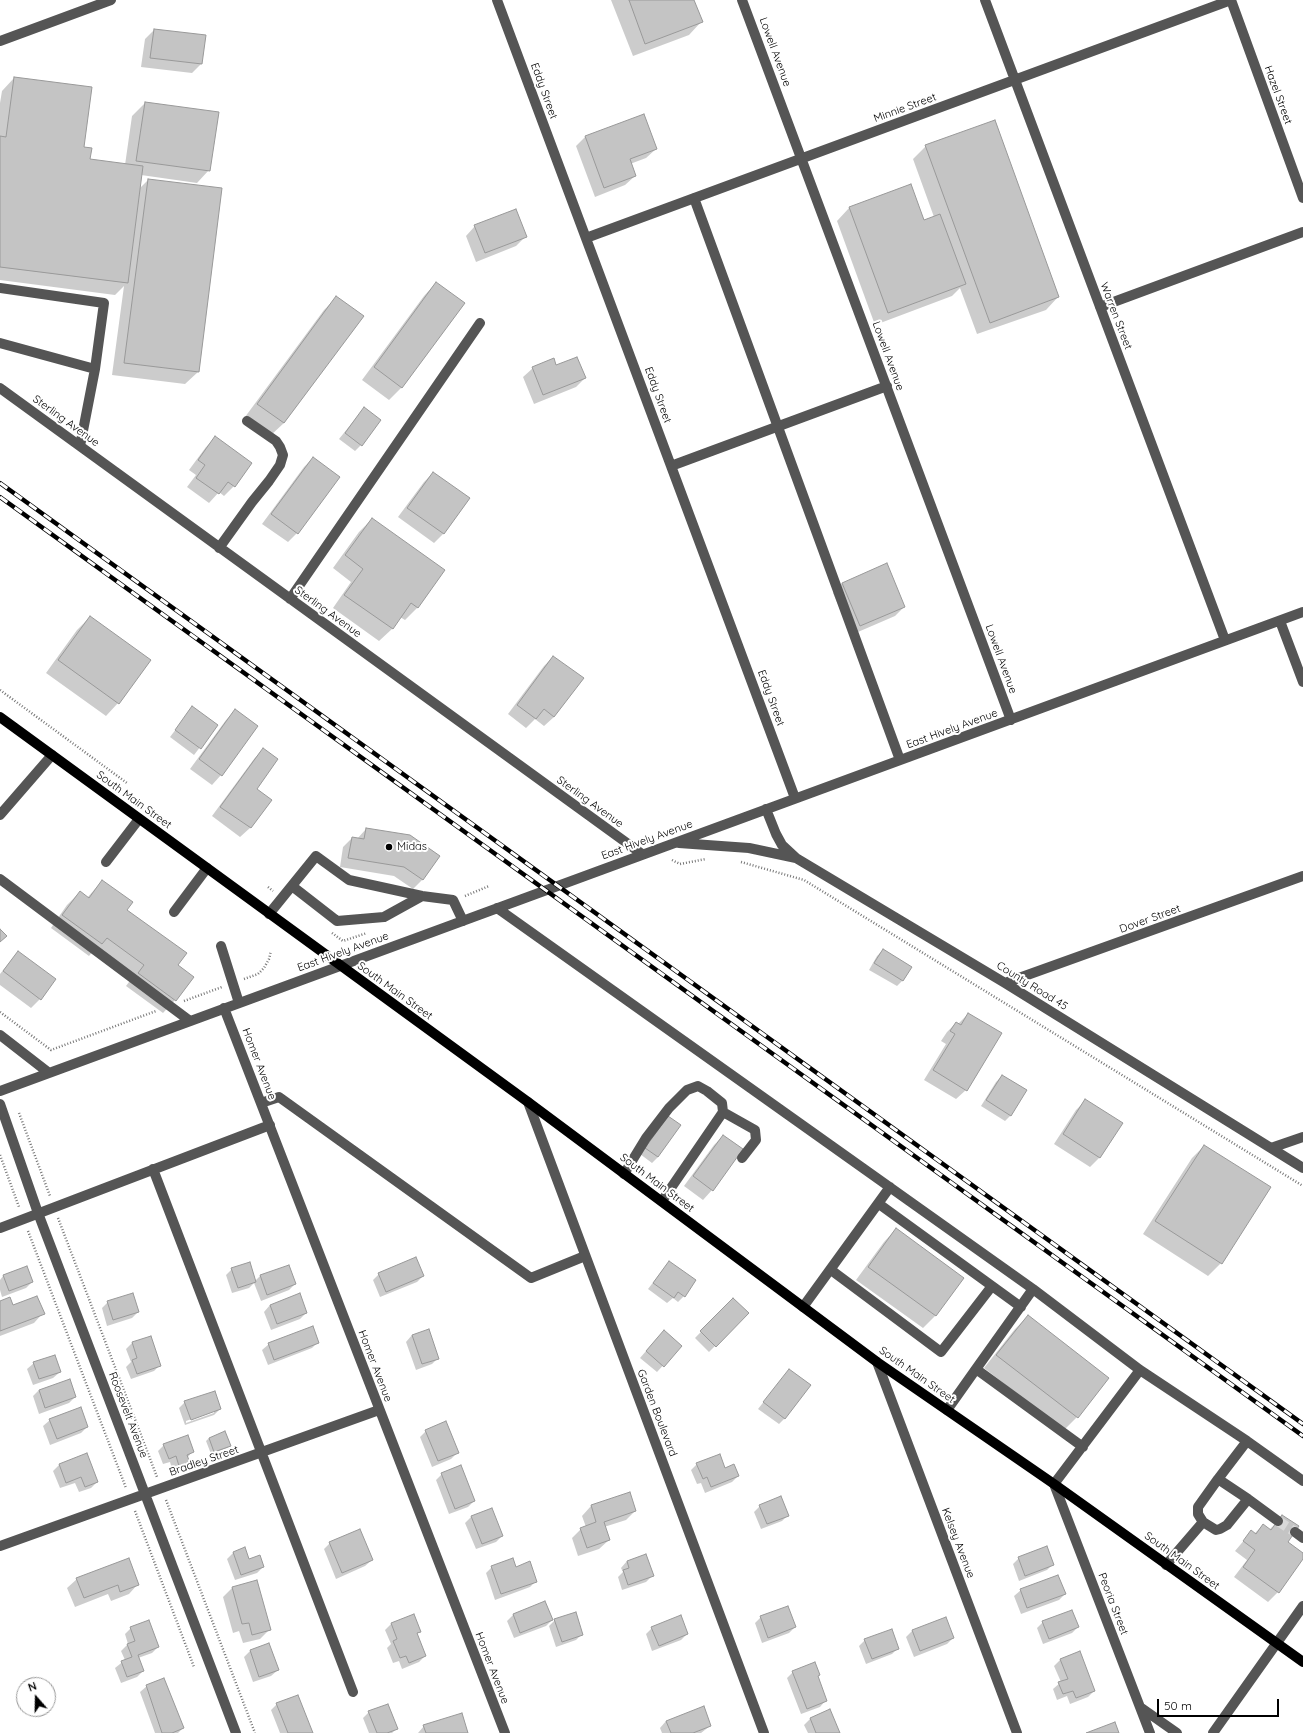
<!DOCTYPE html>
<html>
<head>
<meta charset="utf-8">
<style>
  body { margin:0 }
  #map { position:relative; width:1303px; height:1733px; overflow:hidden; background:#fff; font-family:Quicksand,sans-serif }
  canvas { display:block }
  .north { position:absolute; left:16px; top:1677px; width:40px; height:40px; box-sizing:border-box; background:#fff; border:1px solid #999; border-radius:50%; rotate:340deg; font-size:11px; font-weight:700; line-height:16px; text-align:center; color:#000 }
  .north::after { content:''; display:block; margin:auto; width:14px; height:18px; background:#000; clip-path:polygon(50% 0,100% 100%,50% 72%,0 100%) }
  .scale { position:absolute; left:1157px; top:1699px; width:122px; height:18px; box-sizing:border-box; border:2px solid #000; border-top:0; padding-left:5px; font-size:12px; line-height:14px; white-space:nowrap; color:#000; -webkit-text-stroke:3px #fff; paint-order:stroke }
</style>
</head>
<body>
<div id="map">
<canvas width="1303" height="1733"></canvas>
<div class="north">N</div>
<div class="scale">50 m</div>
</div>
<script>
const context = document.querySelector('canvas').getContext('2d');
context.lineJoin = 'round';
function fill(path, color) {
  context.fillStyle = color;
  context.fill(path, 'evenodd');
}
function toPath(rows) {
  const path = new Path2D();
  for (const r of rows) {
    path.moveTo(r[0], r[1]);
    for (let i = 2; i < r.length; i += 2) path.lineTo(r[i], r[i + 1]);
  }
  return path;
}
function stroke(path, color, width, dash) {
  context.strokeStyle = color;
  context.lineWidth = width;
  context.lineCap = dash ? 'butt' : 'round';
  context.setLineDash(dash || []);
  context.stroke(path);
}
function label(font, color, halo, rows, align = 'center') {
  context.font = font + ' Quicksand,sans-serif';
  context.lineWidth = 4;
  context.setLineDash([]);
  context.textBaseline = 'middle';
  context.strokeStyle = halo;
  context.fillStyle = color;
  for (const [text, x, y, turn = 0] of rows) {
    context.save();
    context.translate(x, y);
    context.rotate((+turn || 0) * Math.PI / 180);
    context.textAlign = isNaN(turn) ? turn : align;
    if (halo) context.strokeText(text, 0, 0);
    context.fillText(text, 0, 0);
    context.restore();
  }
}
fill(toPath([
  [611,0,693,0,701,22,689,35,633,56],
  [154,30,205,36,201,64,192,73,141,67,145,39],
  [14,78,83,148,89,160,125,165,132,116,145,103,209,170,197,183,141,175,139,189,148,180,198,372,185,384,112,375,124,286,115,295,0,280,0,103,2,91],
  [643,115,656,149,646,158,630,164,635,176,625,185,595,197,576,146,585,137],
  [926,146,1058,297,1046,310,977,334,960,288,952,296,875,325,837,221,849,208,910,185,924,222,934,217,913,159],
  [475,226,525,237,516,246,476,262,466,236],
  [436,283,402,387,389,400,362,380,424,296],
  [337,297,362,316,284,423,271,435,245,417,324,310],
  [556,366,585,378,576,387,534,404,523,377,533,368],
  [364,408,361,445,355,451,339,439],
  [215,438,250,463,234,486,224,496,219,492,209,503,187,487,196,475,189,470,206,447],
  [313,458,297,533,288,542,262,524,304,467],
  [433,473,469,499,443,534,434,543,398,517,424,482],
  [372,519,418,607,405,620,400,617,392,629,379,641,333,608,351,582,333,568,359,532],
  [842,583,904,607,895,616,851,635,833,593],
  [90,617,118,703,106,716,46,673,77,630],
  [553,657,554,717,544,726,535,719,526,728,508,714,544,666],
  [192,708,217,725,194,755,170,737],
  [235,711,257,726,221,775,212,785,190,769,226,720],
  [263,749,255,789,270,800,250,828,240,837,212,816,254,759],
  [366,829,423,879,413,889,394,876,340,867,343,847,352,838,357,839],
  [102,881,126,910,176,965,175,1000,163,1013,126,986,132,978,94,950,89,956,51,928,67,905,80,892,87,898],
  [883,950,903,980,897,986,869,970,877,956],
  [18,952,40,999,31,1008,0,985,0,974],
  [968,1014,966,1090,956,1099,924,1080,946,1044,941,1041,947,1032,956,1023,958,1024],
  [1002,1076,1011,1115,1005,1121,981,1106,996,1082],
  [1085,1101,1121,1123,1099,1158,1090,1167,1054,1144,1076,1110],
  [662,1123,658,1157,652,1163,640,1154],
  [723,1136,712,1190,703,1200,684,1186,714,1145],
  [1204,1146,1221,1263,1208,1276,1143,1234,1192,1158],
  [896,1229,963,1278,935,1316,923,1328,856,1280,884,1242],
  [669,1262,684,1296,678,1302,673,1298,667,1303,648,1289],
  [288,1266,295,1284,289,1290,261,1301,254,1283,249,1288,232,1293,226,1275,232,1269,255,1281,260,1276],
  [27,1268,32,1282,26,1288,2,1297,0,1290,0,1280,3,1276],
  [379,1274,423,1276,417,1282,380,1297,373,1280],
  [733,1299,748,1313,709,1352,695,1338],
  [0,1302,13,1306,43,1313,34,1323,0,1336],
  [108,1302,138,1312,132,1318,107,1326,102,1308],
  [270,1305,306,1313,300,1319,271,1330,264,1312],
  [1028,1316,1108,1378,1077,1417,1064,1430,984,1368,1015,1329],
  [412,1335,438,1358,432,1364,416,1370,406,1342],
  [151,1337,160,1365,154,1371,131,1379,126,1367,131,1362,126,1349,132,1343],
  [658,1337,681,1346,657,1372,640,1358],
  [318,1342,312,1348,268,1365,262,1350,269,1344],
  [34,1363,60,1372,53,1378,33,1385,27,1369],
  [789,1370,785,1418,779,1424,758,1409],
  [39,1390,75,1397,69,1403,39,1414,33,1396],
  [185,1402,220,1409,214,1415,185,1425,179,1408],
  [214,1411,214,1413,186,1423,186,1421],
  [80,1409,87,1427,81,1433,50,1445,43,1426,50,1420],
  [426,1431,457,1453,451,1459,432,1467,420,1437],
  [209,1438,230,1446,227,1448,211,1454,206,1441],
  [164,1445,193,1451,187,1458,189,1462,182,1468,173,1472,170,1462,163,1464,158,1451],
  [697,1464,725,1469,738,1476,732,1482,705,1493,701,1483,697,1484,691,1470],
  [59,1465,97,1482,91,1488,79,1492,75,1483,60,1488,53,1471],
  [442,1474,474,1501,468,1507,449,1514,436,1480],
  [629,1493,635,1511,626,1520,604,1527,609,1540,599,1549,578,1556,572,1538,581,1529,586,1527,582,1516,591,1506],
  [760,1506,788,1515,782,1521,761,1529,754,1512],
  [1283,1516,1286,1543,1303,1555,1303,1557,1278,1592,1268,1602,1234,1577,1247,1560,1235,1551,1251,1532,1254,1534,1263,1525,1269,1530],
  [471,1517,502,1536,496,1542,476,1549,465,1523],
  [330,1543,372,1560,365,1566,336,1579,324,1549],
  [233,1553,249,1560,263,1567,257,1573,235,1580,227,1559],
  [1019,1558,1053,1564,1047,1570,1019,1581,1013,1564],
  [627,1561,652,1576,646,1582,622,1590,618,1577,623,1572,621,1568],
  [492,1567,515,1568,536,1581,530,1587,495,1600,486,1573],
  [77,1579,138,1584,129,1594,111,1601,108,1594,75,1607,67,1588],
  [233,1587,270,1629,260,1639,243,1643,239,1631,233,1633,223,1597],
  [1021,1590,1065,1594,1059,1600,1021,1614,1014,1596],
  [513,1615,552,1620,546,1626,514,1638,507,1621],
  [413,1616,419,1632,417,1634,425,1656,419,1662,402,1669,399,1661,393,1663,387,1648,391,1644,385,1630,391,1624],
  [761,1617,795,1627,789,1633,762,1643,755,1623],
  [945,1618,953,1638,947,1644,914,1657,906,1637,912,1631],
  [555,1620,582,1634,576,1640,556,1647,549,1626],
  [1043,1622,1078,1627,1072,1633,1043,1644,1037,1628],
  [131,1628,158,1647,152,1653,138,1658,143,1671,137,1677,121,1683,115,1668,125,1660,121,1651,128,1644,125,1634],
  [652,1628,687,1634,681,1640,652,1651,646,1634],
  [865,1640,898,1648,892,1654,866,1664,859,1646],
  [250,1651,278,1670,271,1676,253,1682,244,1657],
  [1060,1660,1094,1691,1088,1697,1070,1704,1067,1696,1057,1700,1053,1689,1061,1682,1054,1666],
  [793,1672,817,1677,826,1700,820,1707,801,1714,787,1678],
  [147,1686,183,1728,178,1733,155,1733,140,1692],
  [277,1704,312,1733,280,1733,271,1710],
  [369,1712,397,1728,392,1733,369,1733,363,1718],
  [810,1719,839,1733,808,1733,804,1725],
  [666,1721,710,1726,701,1733,662,1733,660,1728],
  [424,1726,466,1733,418,1733]
]), '#0003');
const building = toPath([
  [629,0,694,0,703,22,645,44,629,0],
  [154,29,206,35,202,64,150,58,154,29],
  [14,77,92,87,84,147,92,148,90,159,143,166,128,283,0,267,0,136,6,137,14,77],
  [145,102,219,112,210,171,136,161,145,102],
  [644,114,657,149,630,159,636,176,604,188,585,136,644,114],
  [995,120,1059,297,990,323,925,145,995,120],
  [148,179,222,188,199,372,124,363,148,179],
  [911,184,924,220,940,214,966,284,888,313,849,207,911,184],
  [516,209,527,237,485,253,474,225,516,209],
  [436,282,465,303,402,388,374,367,436,282],
  [336,296,364,316,284,423,257,404,336,296],
  [577,357,586,378,543,395,532,367,554,358,556,365,577,357],
  [364,407,381,420,362,446,345,433,364,407],
  [215,436,252,463,235,487,228,482,219,494,196,478,205,465,198,460,215,436],
  [313,457,340,477,298,534,271,514,313,457],
  [433,472,470,498,444,534,407,508,433,472],
  [372,518,445,570,418,608,411,603,393,629,344,595,363,569,345,555,372,518],
  [887,563,905,607,860,626,842,583,887,563],
  [90,616,151,660,119,704,58,660,90,616],
  [553,656,584,678,554,717,544,709,536,719,517,705,553,656],
  [192,706,218,725,201,749,175,730,192,706],
  [235,709,258,726,222,776,199,759,235,709],
  [263,748,278,759,257,789,272,800,251,828,220,807,263,748],
  [366,828,410,835,440,856,423,880,404,867,348,858,352,837,364,839,366,828],
  [102,880,133,902,127,910,187,953,178,965,194,977,176,1001,138,973,144,965,107,938,102,944,62,915,80,891,89,898,102,880],
  [0,929,7,936,0,942,0,929],
  [883,949,912,967,903,981,874,963,883,949],
  [18,951,56,979,41,1000,3,971,18,951],
  [968,1013,1002,1033,967,1091,933,1070,955,1034,950,1031,956,1022,961,1025,968,1013],
  [1002,1075,1027,1090,1011,1116,986,1100,1002,1075],
  [1085,1099,1123,1123,1100,1158,1063,1134,1085,1099],
  [668,1116,681,1125,658,1157,645,1148,668,1116],
  [723,1135,743,1149,713,1191,693,1176,723,1135],
  [1204,1145,1271,1187,1222,1264,1155,1221,1204,1145],
  [896,1228,964,1278,936,1316,868,1267,896,1228],
  [416,1257,424,1276,386,1292,378,1273,416,1257],
  [669,1261,696,1280,685,1297,678,1292,674,1298,653,1283,669,1261],
  [250,1262,256,1282,238,1288,231,1268,250,1262],
  [289,1265,296,1284,267,1295,260,1275,289,1265],
  [27,1266,33,1282,9,1291,3,1275,27,1266],
  [133,1293,139,1312,113,1320,107,1301,133,1293],
  [300,1293,307,1313,277,1324,270,1305,300,1293],
  [37,1296,45,1314,0,1331,0,1301,10,1297,13,1305,37,1296],
  [733,1298,749,1313,716,1347,700,1331,733,1298],
  [1028,1315,1109,1378,1078,1418,996,1355,1028,1315],
  [313,1326,319,1343,274,1360,268,1343,313,1326],
  [429,1329,439,1359,422,1364,412,1335,429,1329],
  [664,1330,682,1346,664,1367,646,1351,664,1330],
  [151,1336,161,1366,137,1374,132,1360,137,1358,132,1342,151,1336],
  [55,1355,61,1372,39,1379,33,1362,55,1355],
  [789,1369,811,1385,785,1419,763,1402,789,1369],
  [70,1379,76,1397,45,1408,39,1390,70,1379],
  [215,1391,221,1409,191,1420,184,1401,215,1391],
  [81,1407,88,1427,57,1439,49,1419,81,1407],
  [446,1421,459,1453,438,1461,425,1430,446,1421],
  [225,1431,231,1446,214,1452,209,1438,225,1431],
  [188,1435,194,1452,187,1455,190,1463,179,1466,176,1456,169,1459,163,1444,188,1435],
  [87,1453,98,1482,85,1487,81,1477,66,1483,59,1464,87,1453],
  [720,1454,725,1468,734,1464,739,1476,711,1487,707,1477,703,1479,696,1463,720,1454],
  [461,1465,475,1501,455,1509,441,1473,461,1465],
  [630,1492,636,1511,604,1522,610,1540,587,1548,580,1528,596,1522,591,1505,630,1492],
  [781,1496,789,1516,767,1524,759,1505,781,1496],
  [492,1508,503,1536,482,1544,471,1516,492,1508],
  [1282,1515,1299,1526,1288,1542,1303,1553,1303,1559,1279,1593,1243,1567,1255,1550,1243,1541,1251,1530,1256,1534,1263,1524,1271,1530,1282,1515],
  [360,1529,373,1560,342,1573,329,1542,360,1529],
  [1047,1546,1054,1565,1025,1576,1018,1557,1047,1546],
  [245,1547,249,1559,260,1555,264,1567,241,1575,233,1552,245,1547],
  [646,1554,654,1576,628,1585,623,1570,629,1568,627,1561,646,1554],
  [129,1558,139,1585,120,1592,118,1585,84,1598,76,1578,129,1558],
  [513,1558,516,1567,530,1561,537,1582,501,1594,491,1566,513,1558],
  [1058,1575,1066,1594,1027,1608,1020,1589,1058,1575],
  [257,1580,271,1630,252,1635,249,1623,242,1624,232,1587,257,1580],
  [545,1601,553,1620,520,1633,513,1614,545,1601],
  [788,1606,796,1627,768,1638,760,1616,788,1606],
  [1072,1610,1079,1627,1049,1639,1042,1621,1072,1610],
  [576,1612,583,1635,562,1642,554,1619,576,1612],
  [414,1614,421,1632,417,1633,426,1656,409,1663,406,1656,400,1658,393,1641,397,1639,391,1623,414,1614],
  [681,1615,688,1634,659,1646,651,1627,681,1615],
  [946,1617,954,1638,920,1651,912,1630,946,1617],
  [149,1620,159,1647,138,1655,144,1671,127,1677,121,1661,132,1657,127,1644,135,1641,130,1627,149,1620],
  [892,1629,899,1649,872,1659,864,1639,892,1629],
  [269,1643,279,1670,259,1677,250,1650,269,1643],
  [1080,1651,1095,1691,1076,1698,1073,1691,1063,1694,1058,1682,1068,1679,1060,1659,1080,1651],
  [815,1662,820,1675,818,1676,827,1701,807,1709,792,1671,815,1662],
  [164,1678,184,1728,172,1733,162,1733,146,1685,164,1678],
  [298,1695,313,1733,288,1733,276,1703,298,1695],
  [388,1704,398,1729,387,1733,377,1733,368,1711,388,1704],
  [704,1706,711,1726,693,1733,671,1733,666,1721,704,1706],
  [830,1709,840,1733,816,1733,810,1718,830,1709],
  [462,1713,468,1733,426,1733,423,1725,462,1713],
  [1115,1722,1119,1733,1086,1733,1115,1722]
]);
fill(building, '#c4c4c4');
stroke(building, '#999', 1);
stroke(toPath([
  [1278,1521,1295,1532]
]), '#d9d9d9', 10, [10, 5]);
stroke(toPath([
  [0,690,127,783],
  [672,860,680,864,706,859],
  [741,862,804,880,1303,1186],
  [268,887,273,891],
  [465,896,489,886],
  [332,933,343,941,367,933],
  [244,979,258,974,264,968,269,959,271,951],
  [184,1001,222,987],
  [0,1012,51,1050,156,1011],
  [19,1113,50,1196],
  [0,1155,19,1207],
  [58,1218,157,1477],
  [28,1231,126,1488],
  [166,1500,255,1733],
  [135,1511,194,1667]
]), '#777', 2.5, [1, 2]);
stroke(toPath([
  [497,0,795,798],
  [742,0,1011,720],
  [985,0,1225,640],
  [1231,0,1303,198],
  [0,41,111,0],
  [694,198,900,760],
  [586,238,1231,0],
  [0,288,104,303,95,369,80,446],
  [1100,307,1303,232],
  [0,343,95,369],
  [0,388,642,854],
  [671,466,887,386],
  [219,548,252,502,269,481,280,465,283,455,280,447,276,441,247,421],
  [290,599,480,323],
  [1280,621,1303,682],
  [766,809,776,834,782,845,796,858,1005,983,1303,1168],
  [0,815,52,755],
  [679,843,749,848,796,858],
  [106,862,139,819],
  [0,879,190,1021],
  [292,886,337,921,384,917,422,896],
  [497,908,1033,1289,1140,1370,1247,1441,1303,1481],
  [174,912,207,868],
  [269,914,316,856,349,880,422,896,453,900,463,921],
  [221,946,239,1003],
  [1005,983,1303,876],
  [224,1008,505,1733],
  [0,1035,49,1073],
  [0,1091,1303,612],
  [528,1102,764,1733],
  [261,1103,279,1097,531,1278,585,1256],
  [0,1104,38,1213,236,1733],
  [723,1112,755,1130,756,1140,742,1158],
  [1271,1148,1303,1137],
  [153,1169,353,1692],
  [624,1174,646,1138,669,1108,687,1090,698,1086,707,1091,722,1103,723,1112,662,1201],
  [879,1204,1021,1307],
  [0,1228,270,1125],
  [831,1270,941,1352,992,1286],
  [803,1307,890,1187],
  [877,1362,1017,1733],
  [976,1369,1033,1289],
  [1140,1370,1054,1484,1150,1733],
  [947,1410,976,1369,1083,1447],
  [1218,1479,1248,1499,1227,1525,1220,1529,1216,1530,1203,1522,1198,1514,1198,1507,1218,1479,1247,1441],
  [1248,1499,1278,1521],
  [1295,1532,1303,1538],
  [0,1546,379,1410],
  [1166,1565,1203,1522],
  [1140,1707,1177,1733],
  [1213,1733,1303,1606]
]), '#555', 10);
stroke(toPath([
  [0,717,528,1102,877,1362,1054,1484,1303,1662]
]), '#000', 10);
const rail = toPath([
  [0,483,1303,1424],
  [0,497,1303,1436]
]);
stroke(rail, '#000', 4.5);
stroke(rail, '#fff', 3, [9]);
for (const [x, y, r, color] of [
  [389,847,4,"#000"]
]) {
  const dot = new Path2D();
  dot.arc(x, y, r, 0, 2 * Math.PI);
  context.fillStyle = color;
  context.fill(dot);
  stroke(dot, '#fff', 1.5);
}
label('11px', '#000', '#fff', [
  ["Lowell Avenue",775,52,70],
  ["Eddy Street",544,91,70],
  ["Hazel Street",1278,95,70],
  ["Minnie Street",905,108,-20],
  ["Warren Street",1116,316,69],
  ["Lowell Avenue",888,356,70],
  ["Eddy Street",658,395,70],
  ["Sterling Avenue",66,421,36],
  ["Sterling Avenue",328,612,36],
  ["Lowell Avenue",1001,659,70],
  ["Eddy Street",771,698,70],
  ["East Hively Avenue",952,729,-20],
  ["South Main Street",134,800,36],
  ["Sterling Avenue",590,802,36],
  ["East Hively Avenue",647,840,-20],
  ["Dover Street",1150,919,-20],
  ["East Hively Avenue",343,952,-20],
  ["County Road 45",1032,986,32],
  ["South Main Street",395,991,36],
  ["Homer Avenue",259,1064,69],
  ["South Main Street",657,1183,37],
  ["Homer Avenue",375,1366,69],
  ["South Main Street",917,1375,35],
  ["Garden Boulevard",657,1413,69],
  ["Roosevelt Avenue",128,1415,69],
  ["Bradley Street",204,1461,-19],
  ["Kelsey Avenue",958,1543,69],
  ["South Main Street",1182,1561,36],
  ["Peoria Street",1113,1604,69],
  ["Homer Avenue",492,1668,69]
]);
label('11px', '#000', '#fff', [
  ["Midas",397,847]
], 'left');
</script>
</body>
</html>
